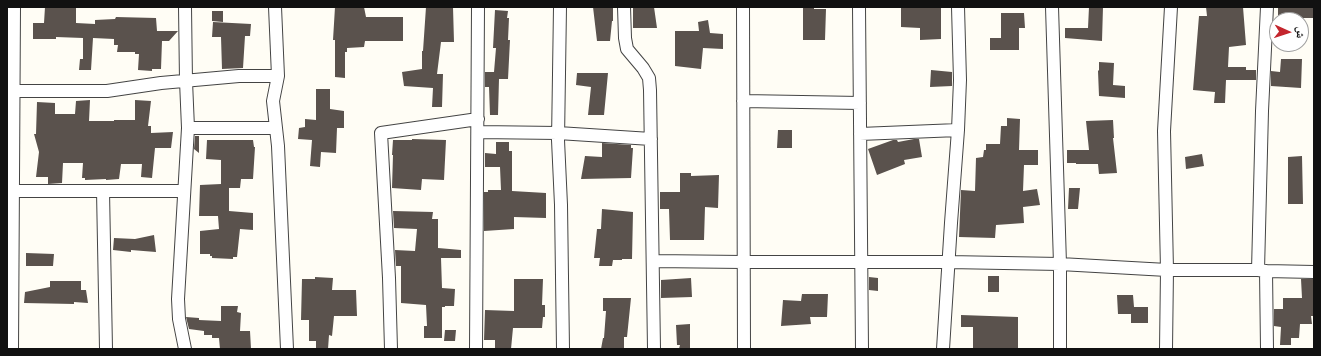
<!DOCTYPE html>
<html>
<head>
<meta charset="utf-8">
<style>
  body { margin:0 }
  #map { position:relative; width:1321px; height:356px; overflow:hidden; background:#fffdf5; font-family:"Zilla Slab","Noto Naskh Arabic",serif }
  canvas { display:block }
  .frame { position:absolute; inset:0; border:8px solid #111; pointer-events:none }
  .north { position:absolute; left:1269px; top:12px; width:40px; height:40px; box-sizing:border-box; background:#fff; border:1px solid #a0a0a0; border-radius:50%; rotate:93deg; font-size:11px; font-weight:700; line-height:16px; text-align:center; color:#111 }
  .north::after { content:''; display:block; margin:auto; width:14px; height:18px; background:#c4262e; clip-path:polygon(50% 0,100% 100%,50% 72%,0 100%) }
</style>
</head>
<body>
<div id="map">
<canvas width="1321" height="356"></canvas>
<div class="frame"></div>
<div class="north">ش</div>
</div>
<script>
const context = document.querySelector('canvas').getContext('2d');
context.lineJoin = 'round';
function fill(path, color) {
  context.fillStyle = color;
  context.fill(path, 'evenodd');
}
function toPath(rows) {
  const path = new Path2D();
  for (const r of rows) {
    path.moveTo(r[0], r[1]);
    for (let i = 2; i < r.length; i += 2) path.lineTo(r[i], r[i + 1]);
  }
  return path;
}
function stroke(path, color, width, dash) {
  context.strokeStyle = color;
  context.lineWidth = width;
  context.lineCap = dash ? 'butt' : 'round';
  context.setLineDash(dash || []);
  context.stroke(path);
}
fill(toPath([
  [45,7,76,7,76,23,95,24,95,20,115,19,116,17,156,18,157,31,178,31,169,41,162,41,161,69,152,69,152,71,138,70,139,54,135,54,135,52,117,52,118,45,114,45,114,39,93,38,91,70,79,70,80,59,83,59,83,38,56,37,56,39,33,39,33,23,44,23],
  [335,7,364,7,366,17,403,17,403,41,365,41,364,47,347,48,347,52,345,52,345,78,335,77,335,40,333,40],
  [426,7,453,7,454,42,441,42,437,74,443,74,442,107,432,107,433,88,404,86,402,72,422,69,422,51,423,51],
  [593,7,613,7,613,21,612,21,610,41,597,41],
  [633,7,654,7,657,28,633,28],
  [803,7,814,7,814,9,826,9,825,40,803,40],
  [901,7,941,7,941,39,920,40,920,28,901,27],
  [1089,7,1103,7,1102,41,1065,38,1065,28,1088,28],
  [1206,7,1243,7,1246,45,1229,47,1228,67,1246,67,1246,70,1256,70,1256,80,1226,80,1225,103,1214,103,1215,92,1193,90,1199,16,1207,16],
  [1278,7,1314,8,1314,18,1278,18],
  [495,10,508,11,507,18,509,18,508,40,510,40,508,79,499,79,498,115,490,115,489,87,485,87,485,72,494,72,496,48,493,48],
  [212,11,223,11,223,22,212,21],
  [1001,13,1024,13,1025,28,1019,28,1019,50,990,50,990,38,1001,38],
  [708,20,710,33,723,34,723,49,703,48,701,69,675,66,675,31,699,31,698,22],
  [213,22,251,24,250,36,245,36,243,68,222,69,221,37,212,37],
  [1281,59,1302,59,1301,88,1271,86,1271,71,1280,72],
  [1099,62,1114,63,1113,85,1125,86,1125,98,1099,96,1098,71,1099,70],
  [931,70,952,72,952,86,930,87],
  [577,73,608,73,604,115,588,115,591,87,576,85],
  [316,89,330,89,330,109,344,111,344,128,337,128,336,153,321,152,320,167,310,166,312,140,298,139,299,128,305,127,305,119,316,120],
  [90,100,89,121,114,121,114,120,135,120,135,100,151,101,148,126,151,126,151,133,173,132,171,148,155,148,152,178,141,177,142,164,121,164,119,179,106,180,106,179,85,180,85,178,82,178,83,163,63,163,62,183,48,184,48,177,36,177,39,152,34,134,36,134,37,102,55,103,55,114,75,114,76,101],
  [1007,118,1020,119,1019,150,1038,150,1038,165,1024,165,1023,191,1037,189,1040,205,1023,207,1024,223,996,225,995,238,959,237,961,190,975,191,976,158,983,157,984,150,986,150,986,144,1000,144,1001,126,1007,126],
  [1113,120,1114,138,1113,138,1117,173,1099,174,1098,164,1076,164,1076,163,1067,163,1067,150,1089,150,1086,121],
  [778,130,792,130,792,148,777,148],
  [195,136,199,136,199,153,194,149],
  [412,139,446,140,444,180,422,179,421,190,392,188,393,155,392,155,393,140,412,140],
  [914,139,919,139,922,157,904,160,905,164,877,175,868,149,893,140,897,140,898,142],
  [207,140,253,140,254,147,255,147,253,179,241,179,240,188,229,188,229,211,253,213,253,230,240,229,237,257,233,257,233,259,212,258,212,256,210,256,210,254,200,254,200,231,219,229,218,216,199,216,200,185,221,184,221,160,206,159],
  [496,142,509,142,509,151,512,151,512,191,546,193,546,218,514,217,514,229,484,231,484,192,488,192,488,190,501,190,500,167,485,167,485,153,496,154],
  [602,143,631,145,631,148,633,148,631,178,581,179,585,156,602,157],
  [1202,154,1204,166,1186,169,1185,157],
  [1302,156,1303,204,1288,204,1288,157],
  [680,173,691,173,691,176,719,175,718,208,705,207,704,240,670,240,669,209,660,209,660,192,680,192],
  [1069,188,1080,188,1078,209,1068,209],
  [602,209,633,212,632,259,622,259,622,260,613,260,612,266,599,266,600,258,594,258,597,229,601,229],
  [393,211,433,212,432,219,438,219,438,248,461,250,461,258,441,258,442,288,455,289,454,306,445,306,445,307,442,307,442,338,424,338,424,326,427,326,426,305,401,303,401,266,396,266,395,250,415,251,417,229,394,228],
  [154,235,156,252,131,250,131,252,113,250,114,238,135,239],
  [26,253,54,254,53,266,26,266],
  [988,276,999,276,999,292,988,292],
  [315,277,333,278,332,290,356,290,357,316,334,316,332,336,329,335,328,349,316,349,316,341,309,341,309,320,301,320,302,279,315,279],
  [869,277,878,278,878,291,869,290],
  [691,278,692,297,661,298,661,280],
  [514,279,543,279,542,305,545,305,545,317,543,317,542,328,513,328,511,349,495,349,495,340,484,340,485,310,514,311],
  [1301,279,1314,279,1314,316,1311,316,1312,324,1300,324,1299,338,1291,338,1291,345,1280,345,1281,327,1274,326,1274,309,1283,309,1283,298,1302,298],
  [50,281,81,281,81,290,86,290,88,303,74,302,74,304,24,303,25,292,50,287],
  [802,294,828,294,827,317,810,317,811,324,781,326,783,300,801,301],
  [1117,295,1133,295,1134,307,1148,307,1148,323,1131,323,1131,314,1118,314],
  [603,298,631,298,627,337,624,337,624,349,601,349,603,338,604,338,606,311,603,311],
  [221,306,238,306,237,312,241,313,240,331,250,331,251,349,220,349,219,338,212,338,212,335,204,335,204,331,189,329,186,317,199,318,199,320,221,321],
  [961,315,1018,317,1018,349,973,349,973,327,961,327],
  [690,324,690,349,679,349,680,345,677,345,676,325],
  [445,330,456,330,455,341,444,341]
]), '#5a524d');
const street = toPath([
  [275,7,278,76,273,101,278,146,287,349],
  [560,7,558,140,561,205,563,349],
  [624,7,625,38,627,49,643,68,649,78,650,90,654,349],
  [743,7,744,349],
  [859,7,862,349],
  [1052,7,1060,264,1060,349],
  [13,91,107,91,161,83,239,76,278,76],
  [743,101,860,103],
  [188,128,276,128],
  [478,132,558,133,651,139],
  [860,134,958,130],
  [13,191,183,191],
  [103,191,106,349],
  [653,261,743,262,948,262,1060,264,1167,270,1258,270],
  [1266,271,1314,272],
  [12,349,14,7],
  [185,349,179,319,178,299,188,128,186,81,185,7],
  [391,349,389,278,381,133,478,119],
  [476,349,478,7],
  [943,349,951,223,958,130,960,80,958,7],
  [1166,349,1167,270,1164,131,1171,7],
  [1267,349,1266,271,1258,270,1262,111,1267,7]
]);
stroke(street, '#444', 14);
stroke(street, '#fff', 12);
</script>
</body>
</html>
